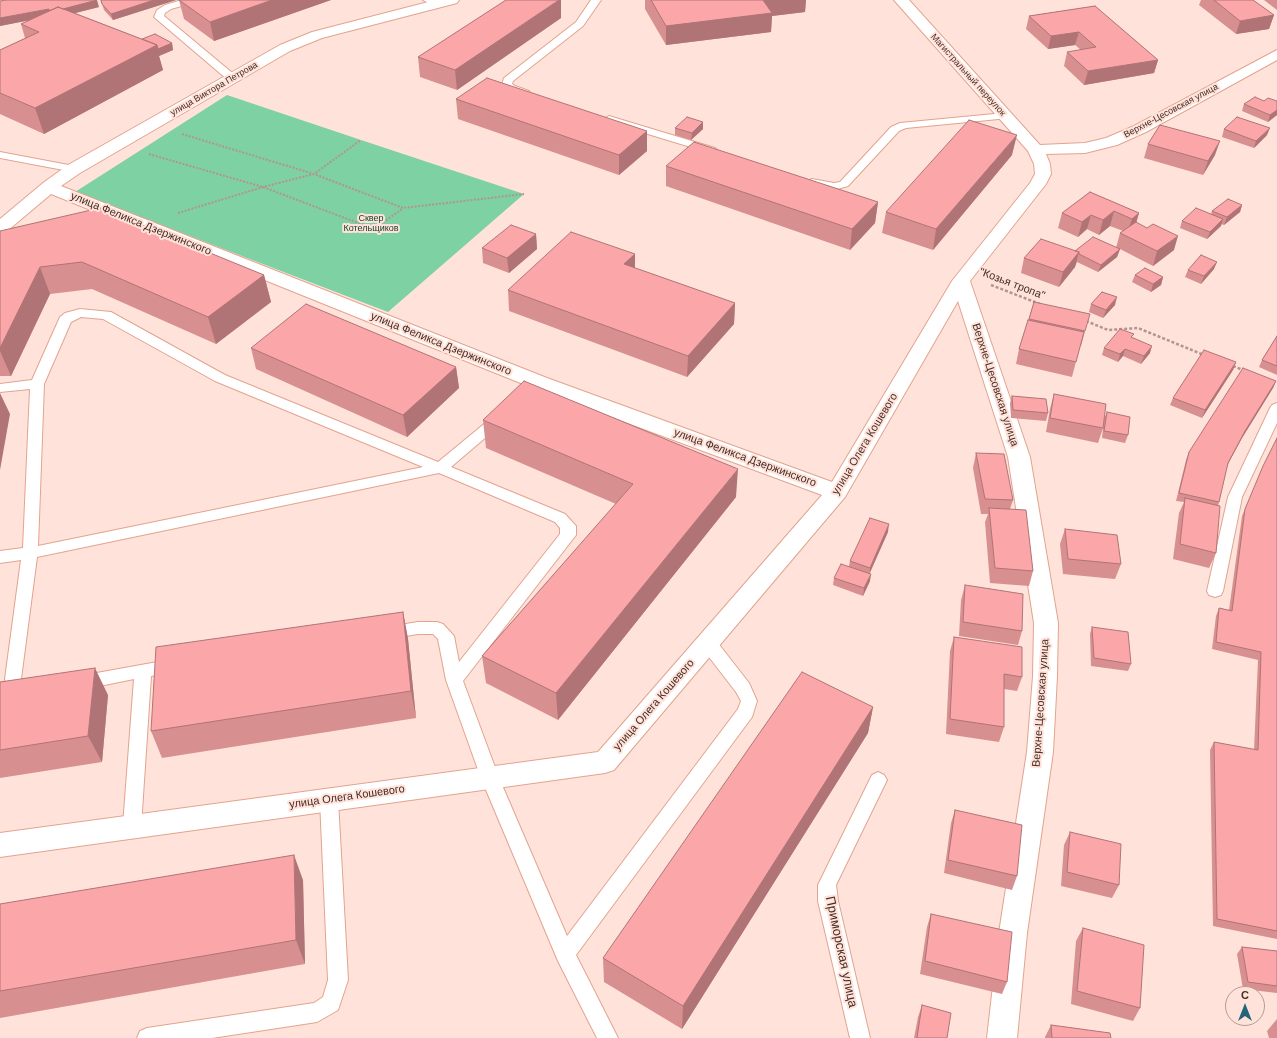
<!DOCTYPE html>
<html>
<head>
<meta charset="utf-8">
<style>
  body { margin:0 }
  #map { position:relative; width:1277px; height:1038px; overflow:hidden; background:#ffe3da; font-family:Arial,sans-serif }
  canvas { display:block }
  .north { position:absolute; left:1225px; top:986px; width:40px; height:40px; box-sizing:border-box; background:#ffe3da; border:1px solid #b59a91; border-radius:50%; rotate:0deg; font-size:11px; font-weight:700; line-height:16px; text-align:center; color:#462c24 }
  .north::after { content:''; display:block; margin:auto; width:14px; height:18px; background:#226678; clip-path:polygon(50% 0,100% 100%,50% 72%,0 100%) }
</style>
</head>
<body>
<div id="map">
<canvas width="1277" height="1038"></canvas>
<div class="north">С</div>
</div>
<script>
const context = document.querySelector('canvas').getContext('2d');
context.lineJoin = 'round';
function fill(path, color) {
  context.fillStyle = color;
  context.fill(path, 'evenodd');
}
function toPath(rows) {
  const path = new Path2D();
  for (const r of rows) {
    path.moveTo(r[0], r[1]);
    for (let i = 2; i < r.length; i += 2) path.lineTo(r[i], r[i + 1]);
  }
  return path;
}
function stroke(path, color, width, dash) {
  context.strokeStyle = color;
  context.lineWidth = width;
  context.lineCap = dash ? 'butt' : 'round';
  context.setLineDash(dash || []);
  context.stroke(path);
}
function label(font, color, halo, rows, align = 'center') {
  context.font = font + ' Arial,sans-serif';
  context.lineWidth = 4;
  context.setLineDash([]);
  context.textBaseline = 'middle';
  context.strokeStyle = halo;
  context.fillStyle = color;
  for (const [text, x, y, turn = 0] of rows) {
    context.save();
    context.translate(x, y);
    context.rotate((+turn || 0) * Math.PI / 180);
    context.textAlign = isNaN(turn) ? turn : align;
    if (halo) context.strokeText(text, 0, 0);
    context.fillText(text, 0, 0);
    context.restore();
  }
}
fill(toPath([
  [227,95,361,140,524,194,388,312,75,192]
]), '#7dd1a2');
const lane = toPath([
  [182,0,197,0,195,2,171,9,165,13,164,16,236,76,237,78,236,80,228,80,154,17,157,10,165,5,182,0],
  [423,0,435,0,440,4,435,7,423,0],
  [591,0,601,0,583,26,513,81,512,84,515,86,529,91,530,93,529,95,521,95,503,87,502,85,504,78,576,22,591,0],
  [1005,113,1009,114,1010,116,1009,118,906,128,899,131,848,186,834,190,808,184,806,182,812,179,834,183,840,182,891,127,900,123,1005,113],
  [609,116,715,148,717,150,715,152,707,152,605,121,604,119,609,116],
  [0,152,74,166,80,169,74,172,0,158,0,152],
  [80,309,111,312,225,375,438,462,495,415,505,415,507,418,505,421,451,467,565,514,576,526,576,535,463,681,499,778,567,936,738,709,741,701,736,692,702,648,700,643,702,638,708,637,714,638,749,683,757,701,752,717,576,955,618,1038,597,1038,558,961,481,778,446,680,438,639,433,634,418,634,387,639,381,637,379,633,381,629,387,627,418,622,437,622,443,624,454,636,459,662,560,534,560,528,555,522,439,473,37,557,21,679,22,685,31,687,33,692,31,697,25,699,9,696,5,679,21,560,0,563,0,551,23,548,30,389,0,392,0,384,32,380,60,317,65,313,80,309],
  [81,317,103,319,215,381,423,467,38,546,44,384,71,322,81,317],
  [1277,403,1277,423,1242,497,1223,591,1221,595,1215,597,1209,595,1207,591,1228,497,1270,408,1272,405,1277,403],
  [174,659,180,661,182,666,180,671,151,676,141,826,138,832,132,834,126,832,123,826,134,679,80,690,74,688,72,683,74,678,80,676,174,659],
  [878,772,884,775,887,780,836,885,838,901,870,1038,850,1038,818,901,818,885,872,775,878,772],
  [329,792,335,795,338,800,348,980,338,1010,317,1022,212,1038,137,1038,140,1031,147,1028,314,1003,323,997,328,980,320,800,323,795,329,792]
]);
const street = toPath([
  [436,0,459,0,457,3,322,38,290,51,80,173,61,186,547,378,832,482,952,281,1030,183,1035,174,1034,164,1028,151,894,0,909,0,1040,145,1085,143,1106,138,1134,126,1277,50,1277,60,1146,132,1117,145,1085,153,1046,154,1050,164,1051,174,1046,184,970,281,1030,457,1058,623,1057,676,1053,752,1027,933,1017,1038,987,1038,999,933,1027,752,1033,676,1034,623,1008,457,958,301,845,497,614,770,605,773,0,857,0,833,598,752,822,495,533,388,51,194,6,232,0,233,0,219,43,183,68,165,280,45,312,32,436,0]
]);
stroke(lane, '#e3a38e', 2);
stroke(street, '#e3a38e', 2);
stroke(toPath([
  [182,134,314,174,403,208,524,194],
  [149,154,263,187,374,229,402,209],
  [178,213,263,187,314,174,361,140]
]), '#b1968d', 2, [2, 1.5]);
stroke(toPath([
  [991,285,1040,304],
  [1086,321,1108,330,1138,328,1204,355],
  [1233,366,1243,370]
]), '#b1968d', 2.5, [3, 2]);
fill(lane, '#fff');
fill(street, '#fff');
fill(toPath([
  [101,0,176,0,113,20,104,10],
  [179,0,331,0,214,41,184,19],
  [645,0,806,0,805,12,772,16,771,32,666,45,645,9],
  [1201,0,1253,0,1274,15,1269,29,1236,34,1199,5],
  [1264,0,1277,0,1277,10],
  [0,1,99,7,75,13,142,39,172,43,173,50,159,56,163,70,44,134,0,114,0,50,25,38,21,24,30,20,0,26],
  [1095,6,1158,60,1154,73,1084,85,1064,66,1067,52,1081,50,1075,45,1048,49,1026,29,1029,16],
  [561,18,457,90,420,77,418,57],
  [456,99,647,131,647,151,619,175,458,119],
  [1264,101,1277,101,1277,115,1268,122,1242,111,1244,104],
  [675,128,703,129,691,140,675,135],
  [1224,129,1267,135,1254,148,1222,137],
  [1148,144,1215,155,1203,175,1144,158],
  [1012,155,933,250,882,233,886,212],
  [666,166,878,202,875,223,850,250,666,186],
  [1090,192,1139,213,1136,222,1174,250,1153,266,1120,249,1117,257,1098,272,1077,262,1075,267,1059,287,1021,273,1024,258,1075,251,1116,248,1120,233,1123,231,1110,226,1099,235,1087,229,1078,237,1058,228,1062,213],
  [1242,205,1240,212,1224,225,1221,224,1221,226,1207,239,1180,228,1182,221,1211,214,1212,211],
  [0,231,264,275,271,302,216,344,92,289,50,294,11,376,0,376],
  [536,234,537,249,509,273,483,263,482,248],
  [635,254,635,268,735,303,734,324,687,377,509,311,508,290],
  [1214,269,1201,284,1185,277,1188,270],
  [1135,275,1163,277,1161,285,1151,292,1132,282],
  [1034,302,1085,331,1081,346,1080,346,1072,377,1016,364,1019,349],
  [1091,304,1115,305,1103,318,1089,312],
  [1277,336,1277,375,1259,367,1262,360],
  [1133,338,1150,353,1141,364,1123,356,1118,362,1102,355,1104,348],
  [251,348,456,367,459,388,407,437,256,369],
  [1236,362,1233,370,1202,418,1170,405,1173,398],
  [1276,381,1273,388,1242,438,1227,466,1219,502,1218,506,1216,553,1209,568,1173,559,1179,513,1184,502,1176,501,1186,460,1189,452],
  [1054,394,1103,428,1098,443,1046,432,1050,409],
  [1012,396,1048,413,1046,421,1011,418,1010,403],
  [1107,412,1128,435,1125,443,1102,438,1104,419],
  [483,420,736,497,558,720,486,683,482,656,616,504,486,448],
  [1277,438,1277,939,1213,926,1210,750,1214,742,1254,750,1258,660,1212,649,1216,616,1219,608,1229,610,1242,516,1260,474],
  [976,453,1013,500,1010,509,1033,571,1029,586,990,583,985,522,988,514,981,514,973,468],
  [1065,529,1121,564,1115,579,1063,574,1060,544],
  [888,532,869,573,870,581,863,596,833,585,834,578,849,566,850,561],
  [965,585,1022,631,1018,645,959,636,961,600],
  [403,612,408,639,416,718,162,758,151,731],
  [1092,627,1131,664,1128,671,1091,666,1090,634],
  [954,637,1022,677,1017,691,1004,689,1004,727,999,742,946,734,950,651],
  [0,682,108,695,102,762,0,778],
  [873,707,868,733,682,1029,604,982,603,958],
  [955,810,1017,876,1012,890,944,873,951,823],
  [1070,832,1119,885,1112,898,1061,886,1064,845],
  [303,880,305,964,0,1018,0,904],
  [931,914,1007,982,1002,994,920,974,927,927],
  [1083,928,1140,1008,1133,1021,1071,1004,1076,941],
  [1242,947,1277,951,1277,993,1243,989,1237,954],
  [922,1005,947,1038,914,1038,918,1017],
  [1277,1019,1277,1038,1269,1038,1267,1031],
  [1051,1025,1111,1038,1045,1038,1045,1037]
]), '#d88f90');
fill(toPath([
  [97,0,99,7,52,19,50,12],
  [154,0,176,0,113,20,111,14],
  [272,0,331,0,214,41,210,22],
  [559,0,561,0,561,18,457,90,455,70],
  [761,0,806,0,805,12,772,16,771,32,666,45,666,26],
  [49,9,51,16,0,26,0,18],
  [1274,15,1269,29,1236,34,1240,21],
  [1079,32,1075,45,1048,49,1051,36],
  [172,43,173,50,159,56,163,70,44,134,35,108,157,45],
  [1158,60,1154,73,1084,85,1088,71],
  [1277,110,1277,115,1268,122,1270,115],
  [703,122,703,129,691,140,692,133],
  [1270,128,1267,135,1254,148,1256,141],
  [647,131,647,151,619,175,619,155],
  [1017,135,1012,155,933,250,936,229],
  [1220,141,1215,155,1203,175,1208,161],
  [878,202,875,223,850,250,852,229],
  [1242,205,1240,212,1224,225,1227,217],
  [1114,211,1110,226,1099,235,1103,220],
  [1139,213,1135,227,1127,233,1132,219],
  [1091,215,1087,229,1078,237,1082,222],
  [1223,219,1221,226,1207,239,1210,232],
  [536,234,537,249,509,273,507,258],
  [1178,236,1174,250,1153,266,1157,251],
  [1120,249,1117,257,1098,272,1101,265],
  [1079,252,1075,267,1059,287,1063,272],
  [635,254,635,275,624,264],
  [1217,262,1214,269,1201,284,1204,276],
  [40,267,50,294,11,376,0,351,0,348],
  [264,275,271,302,216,344,208,317],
  [1163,277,1161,285,1151,292,1153,284],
  [1117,297,1115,305,1103,318,1106,310],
  [735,303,734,324,687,377,688,356],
  [1152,346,1150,353,1141,364,1144,356],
  [1125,349,1123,356,1118,362,1120,354],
  [1236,362,1233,370,1202,418,1205,410],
  [456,367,459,388,407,437,403,415],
  [1276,381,1273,388,1242,438,1224,471,1228,463,1245,431],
  [0,393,10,414,0,470],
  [738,469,736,497,558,720,556,693],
  [889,524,888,532,869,575,870,568],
  [871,574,870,581,863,596,864,588],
  [403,612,408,639,416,718,411,691],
  [95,668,108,695,102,762,88,736],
  [873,707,868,733,682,1029,683,1006],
  [294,855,303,880,305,964,296,940]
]), '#b07476');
const building = toPath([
  [6,0,97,0,63,9,58,7,49,11,49,9,0,18,0,1,6,0],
  [101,0,154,0,111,14,102,4,101,0],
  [179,0,272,0,210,22,179,0],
  [506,0,559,0,455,70,418,57,506,0],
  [651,0,763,0,772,13,666,26,651,0],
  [1214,0,1253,0,1274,15,1240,21,1214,0],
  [1095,6,1158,60,1088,71,1067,52,1096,47,1079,32,1051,36,1029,16,1095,6],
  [58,7,157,45,35,108,0,93,0,50,39,32,21,24,58,7],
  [155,34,172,43,158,49,157,45,142,39,155,34],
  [487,78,647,131,619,155,456,99,487,78],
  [1255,97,1264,101,1268,98,1277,101,1277,110,1270,115,1244,104,1255,97],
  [687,117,703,122,692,133,675,128,687,117],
  [1237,117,1270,128,1256,141,1224,129,1237,117],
  [969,120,1017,135,936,229,886,212,969,120],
  [1160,125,1220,141,1208,161,1148,144,1160,125],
  [694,142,878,202,852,229,666,166,694,142],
  [1090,192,1139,213,1132,219,1114,211,1103,220,1091,215,1082,222,1062,213,1090,192],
  [1228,199,1242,205,1227,217,1212,211,1228,199],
  [100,208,264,275,208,317,82,262,40,267,0,348,0,231,100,208],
  [1196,208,1223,219,1210,232,1182,221,1196,208],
  [1136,222,1147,228,1153,224,1178,236,1157,251,1120,233,1136,222],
  [511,225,536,234,507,258,482,248,511,225],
  [571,232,635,254,624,264,735,303,688,356,508,290,571,232],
  [1093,237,1120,249,1101,265,1079,254,1079,252,1075,251,1093,237],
  [1041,239,1079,252,1063,272,1024,258,1041,239],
  [1201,255,1217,262,1204,276,1188,270,1201,255],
  [1145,268,1163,277,1153,284,1135,275,1145,268],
  [1102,292,1117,297,1106,310,1091,304,1102,292],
  [1034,302,1090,314,1085,331,1029,319,1034,302],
  [306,304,456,367,403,415,251,348,306,304],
  [1028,320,1084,332,1076,362,1019,349,1028,320],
  [1120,329,1134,334,1131,337,1152,346,1144,356,1125,349,1120,354,1104,348,1120,329],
  [1277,336,1277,366,1262,360,1277,336],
  [1204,350,1236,362,1205,410,1173,398,1204,350],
  [1243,368,1276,381,1245,431,1228,463,1219,502,1179,493,1189,452,1243,368],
  [524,381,738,469,556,693,482,656,633,484,483,420,524,381],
  [1054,394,1106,404,1103,428,1050,418,1054,394],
  [1012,396,1046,399,1048,413,1013,410,1012,396],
  [1107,412,1130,417,1128,435,1104,431,1107,412],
  [1277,438,1277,931,1217,919,1214,742,1258,750,1261,652,1216,642,1219,608,1232,611,1245,509,1263,466,1277,438],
  [976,453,1004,454,1013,500,985,499,976,453],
  [1185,498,1220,506,1216,553,1180,544,1185,498],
  [989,508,1026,510,1033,571,995,568,989,508],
  [870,518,889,524,870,568,850,561,870,518],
  [1065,529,1117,535,1121,564,1068,559,1065,529],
  [841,564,871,574,864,588,834,578,841,564],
  [965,585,1023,594,1022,631,963,622,965,585],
  [403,612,411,691,151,731,156,647,403,612],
  [1092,627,1128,632,1131,664,1094,658,1092,627],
  [954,637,1022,647,1022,677,1004,674,1004,727,950,719,954,637],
  [95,668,88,736,0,750,0,682,95,668],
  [802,672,873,707,683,1006,603,958,802,672],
  [955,810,1022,825,1017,876,948,860,955,810],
  [1070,832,1121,844,1119,885,1067,872,1070,832],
  [294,855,296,940,0,991,0,904,294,855],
  [931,914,1012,932,1007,982,925,961,931,914],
  [1083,928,1144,945,1140,1008,1077,991,1083,928],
  [1242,947,1277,951,1277,986,1248,982,1242,947],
  [922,1005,951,1013,947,1038,917,1038,922,1005],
  [1051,1025,1110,1033,1111,1038,1052,1038,1051,1025]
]);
fill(building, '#fba6a8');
stroke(building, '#b07476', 1);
label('9px', '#462c24', '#ffe3da', [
  ["Магистральный переулок",968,75,48],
  ["улица Виктора Петрова",214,89,-30],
  ["Верхне-Цесовская улица",1171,111,-28]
]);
label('9px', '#15412b', '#ffe3da', [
  ["Сквер",371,219],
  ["Котельщиков",371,229]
]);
label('11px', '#462c24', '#ffe3da', [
  ["улица Феликса Дзержинского",141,224,22],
  ["\"Козья тропа\"",1012,284,21],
  ["улица Феликса Дзержинского",441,344,22],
  ["Верхне-Цесовская улица",995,385,72],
  ["улица Олега Кошевого",865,444,-59],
  ["улица Феликса Дзержинского",745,458,20],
  ["Верхне-Цесовская улица",1041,703,-86],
  ["улица Олега Кошевого",654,705,-49],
  ["улица Олега Кошевого",347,797,-8]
]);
label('13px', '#462c24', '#ffe3da', [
  ["Приморская улица",841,952,78]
]);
</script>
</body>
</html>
